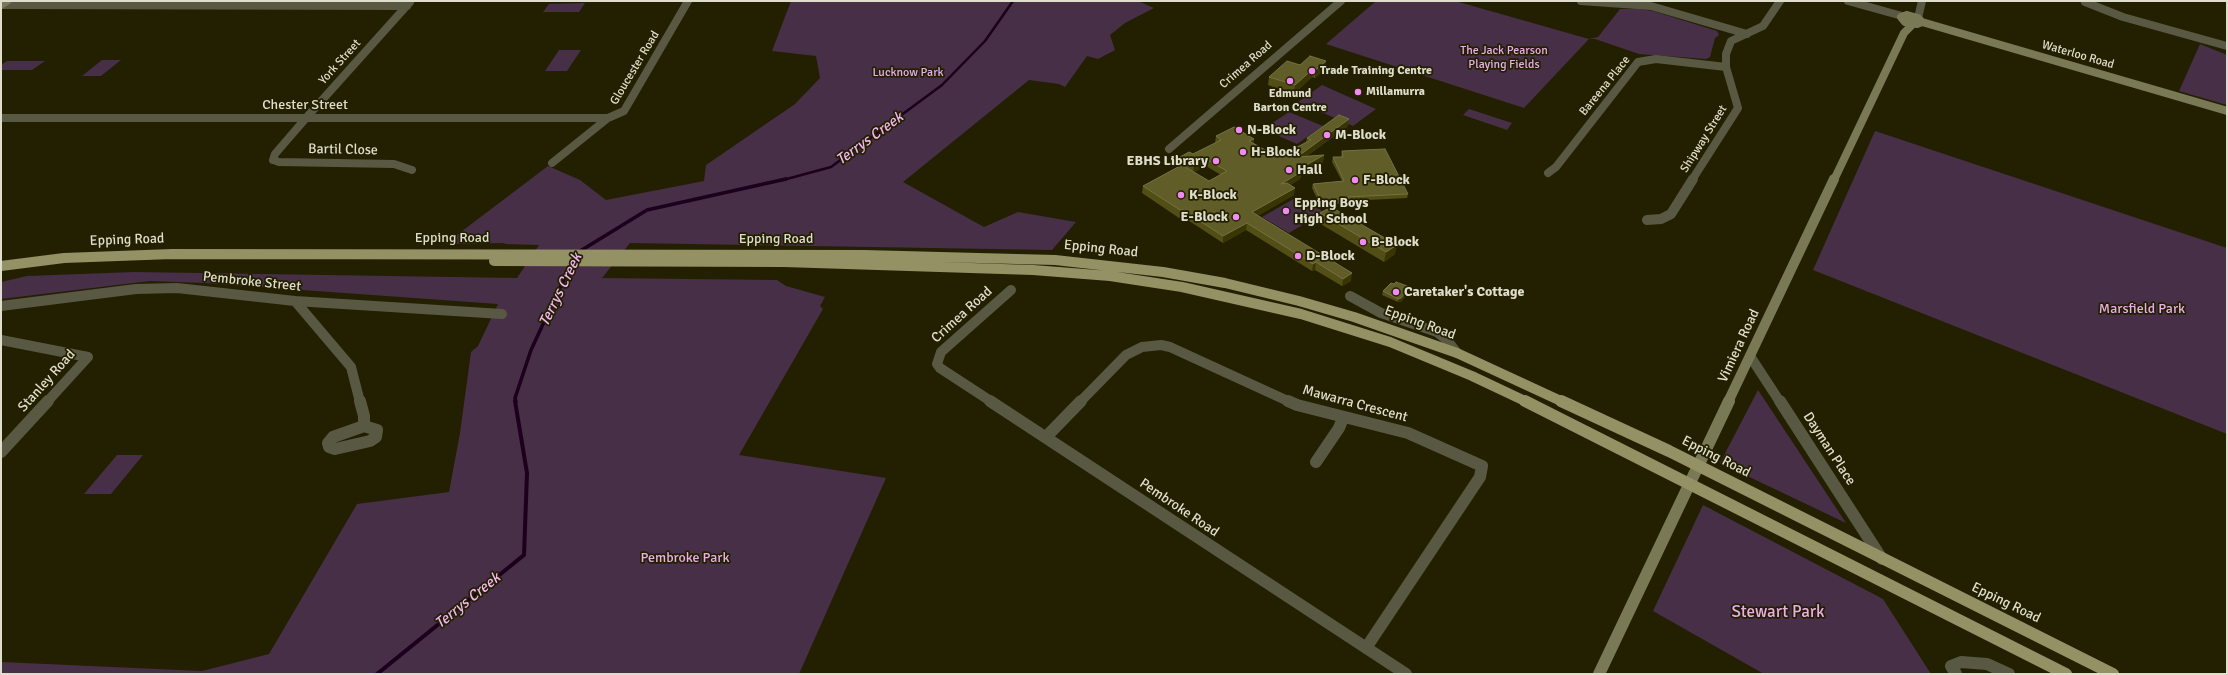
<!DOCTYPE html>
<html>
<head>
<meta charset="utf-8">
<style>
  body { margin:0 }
  #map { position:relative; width:2228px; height:675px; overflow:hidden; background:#232001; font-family:Signika,sans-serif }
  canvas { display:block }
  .frame { position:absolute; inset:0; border:2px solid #dfdecc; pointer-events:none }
</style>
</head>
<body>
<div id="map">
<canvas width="2228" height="675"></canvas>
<div class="frame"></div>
</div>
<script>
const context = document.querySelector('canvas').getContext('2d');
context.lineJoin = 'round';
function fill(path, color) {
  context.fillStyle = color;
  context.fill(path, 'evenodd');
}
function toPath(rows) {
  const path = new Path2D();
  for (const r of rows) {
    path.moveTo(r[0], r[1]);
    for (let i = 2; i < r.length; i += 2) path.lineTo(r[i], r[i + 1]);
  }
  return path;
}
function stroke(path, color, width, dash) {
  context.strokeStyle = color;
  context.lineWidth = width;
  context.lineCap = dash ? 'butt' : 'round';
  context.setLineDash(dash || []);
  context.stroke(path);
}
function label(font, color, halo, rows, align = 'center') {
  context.font = font + ' Signika,sans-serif';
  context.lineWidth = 3.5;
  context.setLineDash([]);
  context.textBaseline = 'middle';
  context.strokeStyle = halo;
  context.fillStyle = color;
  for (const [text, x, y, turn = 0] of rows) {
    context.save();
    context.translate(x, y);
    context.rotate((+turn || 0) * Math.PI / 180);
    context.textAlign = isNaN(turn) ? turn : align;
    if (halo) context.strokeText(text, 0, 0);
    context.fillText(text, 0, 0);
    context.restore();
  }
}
fill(toPath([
  [791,1,1138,1,1154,8,1125,23,1110,35,1115,50,1098,59,1087,56,1065,87,1059,84,1029,80,903,182,984,227,1018,212,1076,222,1052,250,630,243,602,278,777,280,786,286,825,297,820,306,823,309,739,455,886,478,799,674,1,674,1,662,202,671,269,654,357,504,449,492,460,433,471,352,478,346,498,304,205,283,150,281,1,299,1,282,27,276,134,272,517,278,539,245,504,244,505,243,445,244,548,166,580,180,606,200,704,181,706,165,795,104,820,78,816,56,772,51],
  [1376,1,1455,1,1589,39,1598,37,1620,9,1639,9,1653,11,1717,31,1719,35,1715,38,1710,57,1706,59,1639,54,1595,39,1589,39,1524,108,1326,44],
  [585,3,579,12,543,12,549,4],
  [2200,44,2227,55,2227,105,2179,91],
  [559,50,581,50,567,71,545,71],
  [102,60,121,60,101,76,82,76],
  [7,61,45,61,32,70,1,70,1,65],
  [1322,85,1376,109,1353,126,1298,102],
  [1469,109,1512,123,1507,130,1463,115],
  [1289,112,1323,126,1297,144,1263,129],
  [1875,131,2227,248,2227,434,1813,270],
  [1297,197,1324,212,1289,233,1262,217],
  [1758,390,1846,523,1720,463],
  [117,455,143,455,111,494,84,494],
  [1703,505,1883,599,1931,674,1764,674,1653,611]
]), '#472f47');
stroke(toPath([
  [783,180,831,167,942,85,985,41,1013,1]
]), '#1c001d', 2.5);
stroke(toPath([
  [577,253,647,210,786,179],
  [516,402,515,398,531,350,572,262]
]), '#1c001d', 3.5);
stroke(toPath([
  [377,674,524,555,527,473,515,401]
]), '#1c001d', 4);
stroke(toPath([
  [1581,1,1651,6,1747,34],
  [1848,1,1902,16],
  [410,2,306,118,275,154,273,160,279,162,394,164,412,170],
  [2085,2,2123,17,2227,46],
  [1,5,407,6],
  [1918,18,1922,1],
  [1,118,608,118],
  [1169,149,1341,1],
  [552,163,608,118,624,111,688,1],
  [1548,173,1556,167,1638,62,1656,59,1726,67],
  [1692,180,1738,108,1726,67,1726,54,1731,41,1763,26,1780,1]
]), '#595843', 8);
stroke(toPath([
  [1647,220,1661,219,1671,214,1693,179],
  [1350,296,1381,313,1437,332,1447,340,1457,353],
  [295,301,351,367,360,402],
  [1,306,136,289,177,288,295,301,502,314],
  [1,340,88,357,47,402],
  [1750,356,1780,402],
  [992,402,940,368,937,364,941,352,1011,290],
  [1080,402,1126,355,1142,347,1161,345,1170,347,1290,402]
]), '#595843', 10);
stroke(toPath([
  [360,401,364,416,364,426],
  [990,401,1406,674],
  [1288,401,1297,405,1408,433,1482,466,1480,477,1366,648],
  [1780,401,1882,559],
  [364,426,377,430,376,437,370,441,335,449,329,447,328,443,333,437,364,426],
  [1046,437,1081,401],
  [1,452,48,401],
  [1316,462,1339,428,1343,418],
  [1956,674,1951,666,1961,662,1987,664,2009,674]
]), '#595843', 12);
stroke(toPath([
  [1,5,7,1],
  [1907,15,1918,18,1922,22,1917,24,1905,22,1901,17,1907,15],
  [1922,22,2227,111],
  [1834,180,1904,33,1913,24]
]), '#7a7955', 8);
stroke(toPath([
  [1728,402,1834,179]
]), '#7a7955', 10);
stroke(toPath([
  [1599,674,1729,401]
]), '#7a7955', 12);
stroke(toPath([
  [494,261,784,262,1033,270,1110,276,1182,287,1301,314,1390,342,1472,376,1527,402],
  [1,266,64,258,172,254,864,255,1055,260,1163,272,1225,283,1299,301,1354,317,1457,353,1563,402]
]), '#949164', 10);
stroke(toPath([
  [1525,401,2066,674],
  [1561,401,1669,451,2113,674]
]), '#949164', 12);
fill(toPath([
  [1300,65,1325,69,1315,78,1312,77,1294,94,1268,85,1269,77],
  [1349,119,1348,126,1307,156,1324,155,1323,162,1301,175,1300,179,1290,185,1294,195,1257,216,1351,281,1342,286,1315,270,1312,271,1246,230,1223,243,1183,217,1179,218,1142,193,1143,186,1181,165,1179,164,1180,157,1193,154,1215,143,1216,136,1254,139,1254,144,1278,157,1306,142,1307,138],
  [1206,166,1221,175,1209,181,1194,172],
  [1342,151,1408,194,1407,198,1349,201,1348,203,1320,205,1312,188,1313,184,1342,181,1332,162,1333,157,1341,157],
  [1320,213,1395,254,1384,262,1319,223],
  [1410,290,1401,302,1398,302,1382,295,1383,291]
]), '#524e15');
fill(toPath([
  [1326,61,1325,69,1315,78,1316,70],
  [1313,69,1312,77,1294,94,1295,85],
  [1349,119,1348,126,1296,164,1297,157],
  [1254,139,1254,146,1249,141],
  [1324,155,1323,162,1301,175,1300,179,1281,191,1281,184,1297,170],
  [1206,159,1206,166,1193,173,1194,165],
  [1295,188,1294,195,1251,220,1252,212],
  [1247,223,1246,230,1223,243,1223,236],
  [1397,245,1395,254,1384,262,1386,252],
  [1316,262,1315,270,1312,271,1313,264],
  [1352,273,1351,281,1342,286,1343,279],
  [1410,287,1410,290,1401,302,1398,302,1398,299]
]), '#393505');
const building = toPath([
  [1310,56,1326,61,1316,70,1313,69,1295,85,1269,77,1287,61,1300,65,1310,56],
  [1339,115,1349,119,1297,157,1324,155,1297,170,1301,172,1281,184,1287,183,1295,188,1252,212,1352,273,1343,279,1316,262,1313,264,1247,223,1223,236,1183,210,1180,210,1143,186,1182,165,1209,181,1227,171,1206,159,1194,165,1180,157,1189,152,1193,154,1221,140,1216,136,1234,127,1254,139,1249,141,1278,157,1311,140,1307,138,1339,115],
  [1385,149,1408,194,1348,197,1349,199,1321,201,1313,184,1344,181,1333,157,1343,157,1342,151,1385,149],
  [1331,207,1397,245,1386,252,1320,213,1331,207],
  [1396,282,1410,287,1401,298,1398,299,1383,291,1391,283,1394,284,1396,282]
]);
fill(building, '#615d28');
stroke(building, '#757242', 1);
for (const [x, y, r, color] of [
  [1312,71,4,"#f28af3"],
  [1290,81,4,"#f28af3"],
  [1358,92,4,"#f28af3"],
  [1239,130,4,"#f28af3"],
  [1327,135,4,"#f28af3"],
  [1243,152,4,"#f28af3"],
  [1216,161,4,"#f28af3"],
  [1289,170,4,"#f28af3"],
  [1355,180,4,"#f28af3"],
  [1181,195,4,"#f28af3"],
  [1286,211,4,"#f28af3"],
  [1236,217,4,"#f28af3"],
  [1363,242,4,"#f28af3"],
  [1298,256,4,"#f28af3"],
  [1396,292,4,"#f28af3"]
]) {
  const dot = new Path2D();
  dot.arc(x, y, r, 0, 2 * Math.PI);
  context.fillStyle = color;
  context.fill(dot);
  stroke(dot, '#232001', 1.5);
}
label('12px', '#eaaeea', '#232001', [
  ["The Jack Pearson",1504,51],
  ["Playing Fields",1504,65],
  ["Lucknow Park",908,73]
]);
label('12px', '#dfdecc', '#232001', [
  ["Waterloo Road",2078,55,16],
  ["York Street",340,62,-48],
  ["Crimea Road",1246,65,-41],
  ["Gloucester Road",635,68,-59],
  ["Bareena Place",1605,86,-51],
  ["Shipway Street",1704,139,-58]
]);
label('bold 12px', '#dfdecc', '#232001', [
  ["Trade Training Centre",1320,71],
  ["Millamurra",1366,92],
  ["Edmund",1290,94,"center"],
  ["Barton Centre",1290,108,"center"]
], 'left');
label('14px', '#dfdecc', '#232001', [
  ["Chester Street",305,105],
  ["Bartil Close",343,150,1],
  ["Epping Road",452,238],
  ["Epping Road",776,239],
  ["Epping Road",127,240,-2],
  ["Epping Road",1101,249,6],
  ["Pembroke Street",252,282,6],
  ["Crimea Road",962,315,-42],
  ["Epping Road",1420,323,20],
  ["Vimiera Road",1739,346,-65],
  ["Stanley Road",47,381,-48],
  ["Mawarra Crescent",1355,404,15],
  ["Dayman Place",1829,449,57],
  ["Epping Road",1716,457,27],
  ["Pembroke Road",1179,508,34],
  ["Epping Road",2006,603,26]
]);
label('bold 14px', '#dfdecc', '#232001', [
  ["N-Block",1247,130],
  ["M-Block",1335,135],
  ["H-Block",1251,152],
  ["EBHS Library",1208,161,"right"],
  ["Hall",1297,170],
  ["F-Block",1363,180],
  ["K-Block",1189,195],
  ["Epping Boys",1294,203],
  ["High School",1294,219],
  ["E-Block",1228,217,"right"],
  ["B-Block",1371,242],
  ["D-Block",1306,256],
  ["Caretaker's Cottage",1404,292]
], 'left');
label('14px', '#eaaeea', '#232001', [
  ["Marsfield Park",2142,309],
  ["Pembroke Park",685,558]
]);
label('italic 15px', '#f3b6f2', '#232001', [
  ["Terrys Creek",870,139,-36],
  ["Terrys Creek",561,290,-64],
  ["Terrys Creek",468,601,-39]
]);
label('17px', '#eaaeea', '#232001', [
  ["Stewart Park",1778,613]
]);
</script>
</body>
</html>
